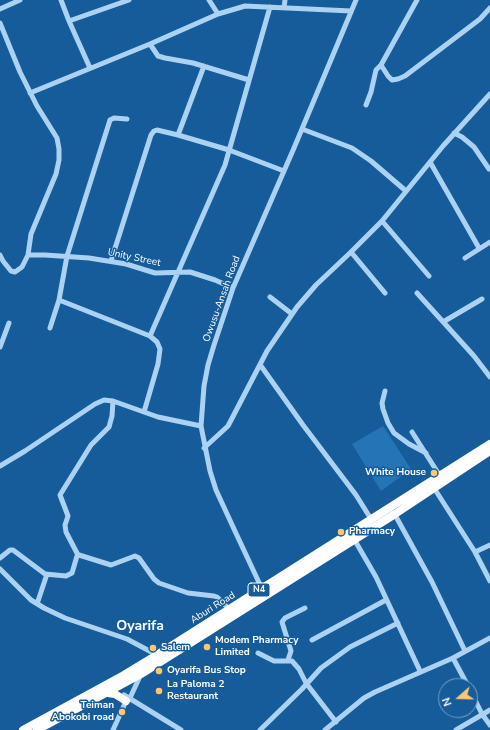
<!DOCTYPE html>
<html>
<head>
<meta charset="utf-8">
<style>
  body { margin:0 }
  #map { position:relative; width:490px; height:730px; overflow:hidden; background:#165c9a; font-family:"Nunito Sans",sans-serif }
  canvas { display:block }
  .north { position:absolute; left:438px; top:678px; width:40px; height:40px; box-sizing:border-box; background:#165c9a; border:1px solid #739dc2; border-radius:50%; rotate:250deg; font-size:11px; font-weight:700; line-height:16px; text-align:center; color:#fff }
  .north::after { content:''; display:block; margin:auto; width:14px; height:18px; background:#ffc66c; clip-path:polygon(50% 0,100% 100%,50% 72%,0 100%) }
</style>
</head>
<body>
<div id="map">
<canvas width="490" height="730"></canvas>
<div class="north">N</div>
</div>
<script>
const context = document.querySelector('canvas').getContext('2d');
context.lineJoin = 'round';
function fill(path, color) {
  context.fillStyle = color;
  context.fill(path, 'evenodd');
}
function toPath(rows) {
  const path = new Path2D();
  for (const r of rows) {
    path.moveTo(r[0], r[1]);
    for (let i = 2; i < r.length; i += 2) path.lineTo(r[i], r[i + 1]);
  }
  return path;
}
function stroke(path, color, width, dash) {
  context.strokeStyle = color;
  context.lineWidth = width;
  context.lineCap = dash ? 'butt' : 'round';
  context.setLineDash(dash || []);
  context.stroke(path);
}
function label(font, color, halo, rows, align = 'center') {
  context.font = font + ' "Nunito Sans",sans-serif';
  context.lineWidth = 3;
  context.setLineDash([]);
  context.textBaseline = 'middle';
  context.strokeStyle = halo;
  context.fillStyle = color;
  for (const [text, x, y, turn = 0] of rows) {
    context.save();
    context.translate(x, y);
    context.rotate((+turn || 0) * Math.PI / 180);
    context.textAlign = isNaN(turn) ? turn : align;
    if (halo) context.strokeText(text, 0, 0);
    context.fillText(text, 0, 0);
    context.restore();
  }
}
fill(toPath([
  [383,426,411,469,381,491,352,444]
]), '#2575b6');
stroke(toPath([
  [61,0,69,21,90,68],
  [209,0,218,14],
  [284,8,285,0],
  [0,9,20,0],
  [69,21,129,0],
  [0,23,20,72,37,106,57,138,59,149,59,160,56,174,31,234,28,255,22,267,15,272,11,271,3,261,0,255],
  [150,44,158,56,165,58,193,63,249,80],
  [381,65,388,76,392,80,398,79,405,76,480,19,490,8],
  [30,93,150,44,218,14,235,9,245,6,351,11],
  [366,105,371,92,376,70,381,65,417,0],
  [127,119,114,118,110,120,67,256,59,300,150,336,157,342,160,349,158,364,144,412],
  [302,129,352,148,371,161,406,191],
  [454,133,462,137,474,147,489,169],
  [178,135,204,66],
  [430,162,479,248],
  [382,221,429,276],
  [351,252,385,293],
  [28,255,45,255,89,258,126,264,155,273,190,272,215,280,233,288],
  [465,258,490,242],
  [111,261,151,135,154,131,157,130,178,135,229,150,284,171],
  [417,293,474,356,490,377],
  [270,297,292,314],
  [443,322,482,299],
  [50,328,59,300],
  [150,336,225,165,270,7],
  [0,347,9,323],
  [261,366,303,425,356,495,371,519],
  [385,391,382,403,383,409,388,423,394,433,409,444,426,453],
  [412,432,440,476],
  [204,448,228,426,267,351,297,307,316,285,351,252,382,221,443,146,490,94],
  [0,466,25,451,95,404,104,400,113,401,158,417,201,426],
  [434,488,475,552,490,581],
  [394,513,432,582,465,651],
  [354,539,376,577,420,671],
  [475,552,490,545],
  [78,555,66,532,65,525,68,516,60,495,91,445,109,427,112,416,113,401],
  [0,558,10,550,13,550,45,574,66,576,72,573,77,556,79,555,111,565,135,556,139,558,154,579,159,583,188,593,214,596,217,597,229,609],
  [0,569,31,600,44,608,65,618,127,639,157,655],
  [262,589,234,529,216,490,210,471,201,426,204,386,208,365,214,345,233,288,294,148,356,0],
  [37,604,47,574],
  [312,640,386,600],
  [258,653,274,661,292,661,299,669,306,683,336,722],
  [453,658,468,686],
  [288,660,291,651,282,622,285,618,305,608],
  [470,690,482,714,490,725],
  [124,695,181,730],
  [113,730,126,701,130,698,141,674],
  [260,730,302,689,321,668,350,647,398,623],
  [325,730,364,698,375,692,453,658,490,638],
  [456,730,490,710]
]), '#abd2f2', 5);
stroke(toPath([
  [108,693,115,694,126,701],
  [23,730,124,675,157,655,490,444],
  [37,730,141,674,395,514,490,451]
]), '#fff', 8);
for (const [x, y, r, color] of [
  [434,473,4,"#ffc66c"],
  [341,532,4,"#ffc66c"],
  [207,647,4,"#ffc66c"],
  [153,648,4,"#ffc66c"],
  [159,671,4,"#ffc66c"],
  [159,691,4,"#ffc66c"],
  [122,712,4,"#ffc66c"]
]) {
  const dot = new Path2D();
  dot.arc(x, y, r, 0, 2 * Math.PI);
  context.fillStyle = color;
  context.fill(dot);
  stroke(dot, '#165c9a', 1.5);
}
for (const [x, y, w] of [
  [259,590,22]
]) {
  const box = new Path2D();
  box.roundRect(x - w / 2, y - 7, w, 14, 3);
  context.fillStyle = '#165c9a';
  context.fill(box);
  stroke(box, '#fff', 1);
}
label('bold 9px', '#fff', null, [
  ["N4",259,590]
]);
label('10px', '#fff', '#165c9a', [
  ["Unity Street",134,258,12],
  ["Owusu-Ansah Road",222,299,-70],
  ["Aburi Road",213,608,-32]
]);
label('bold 10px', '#fff', '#165c9a', [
  ["White House",426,473,"right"],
  ["Pharmacy",349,532],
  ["Modem Pharmacy",215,641],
  ["Limited",215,653],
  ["Salem",161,648],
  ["Oyarifa Bus Stop",167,671],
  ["La Paloma 2",167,685],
  ["Restaurant",167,697],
  ["Teiman",114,706,"right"],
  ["Abokobi road",114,718,"right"]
], 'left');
label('bold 14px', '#fff', '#165c9a', [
  ["Oyarifa",140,627]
]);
</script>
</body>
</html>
